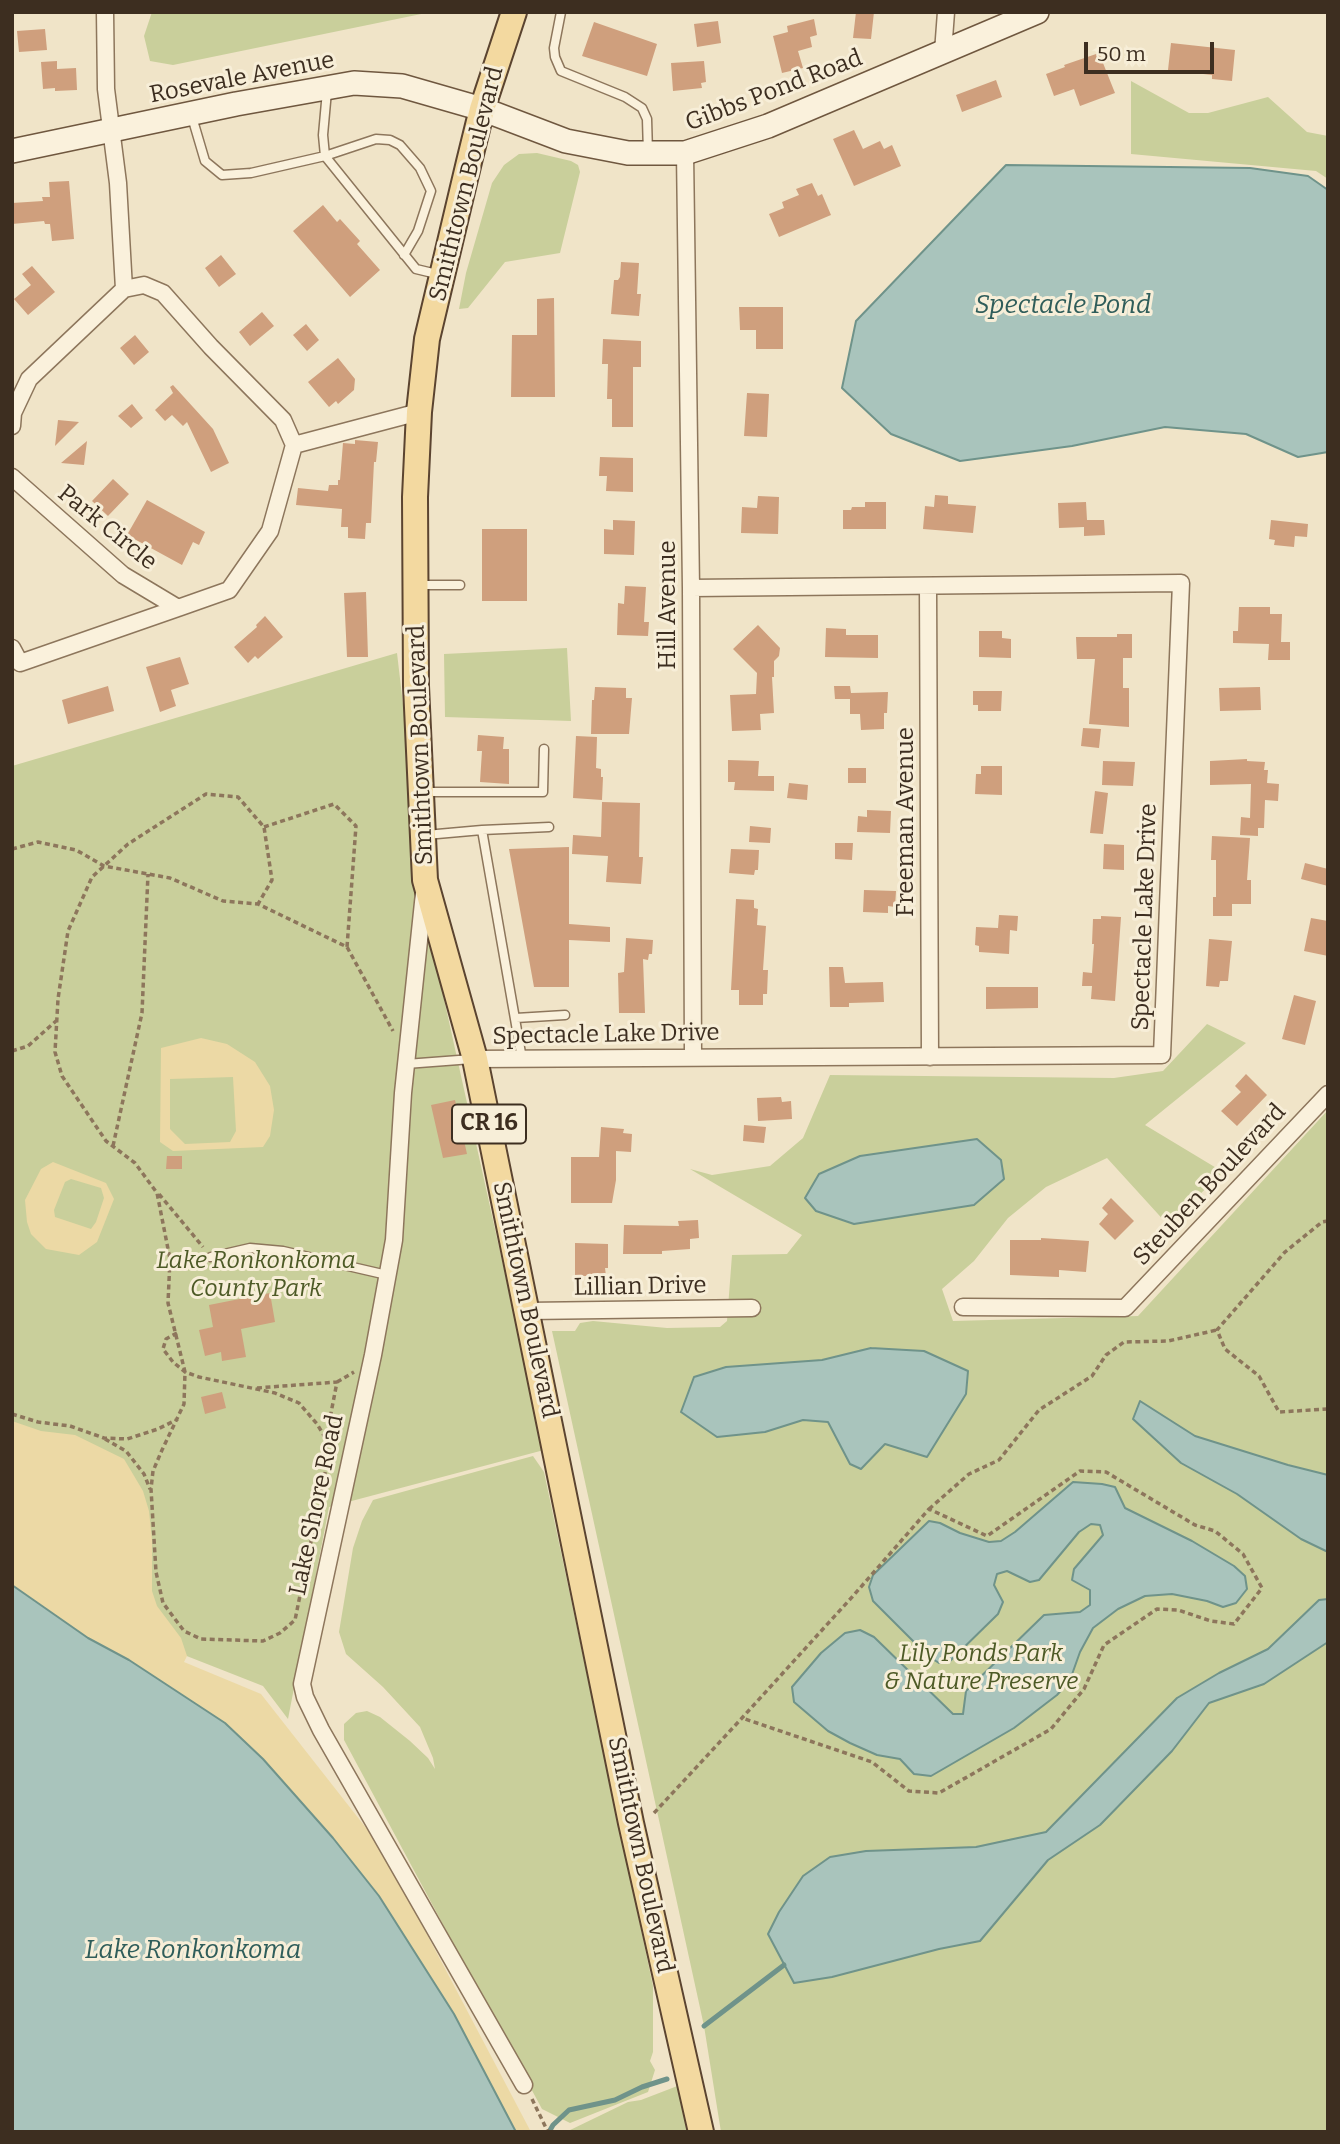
<!DOCTYPE html>
<html>
<head>
<meta charset="utf-8">
<style>
  body { margin:0 }
  #map { position:relative; width:1340px; height:2144px; overflow:hidden; background:#f0e4c8; font-family:Bitter,serif }
  canvas { display:block }
  .frame { position:absolute; inset:0; border:14px solid #3d2e20; pointer-events:none }
  .scale { position:absolute; left:1084px; top:42px; width:130px; height:32px; box-sizing:border-box; border:4px solid #3d2e20; border-top:0; padding-left:9px; font-size:21px; line-height:24px; white-space:nowrap; color:#3d2e20; -webkit-text-stroke:5px #f7eed8; paint-order:stroke }
</style>
</head>
<body>
<div id="map">
<canvas width="1340" height="2144"></canvas>
<div class="frame"></div>
<div class="scale">50 m</div>
</div>
<script>
const context = document.querySelector('canvas').getContext('2d');
context.lineJoin = 'round';
function fill(path, color) {
  context.fillStyle = color;
  context.fill(path, 'evenodd');
}
function toPath(rows) {
  const path = new Path2D();
  for (const r of rows) {
    path.moveTo(r[0], r[1]);
    for (let i = 2; i < r.length; i += 2) path.lineTo(r[i], r[i + 1]);
  }
  return path;
}
function stroke(path, color, width, dash) {
  context.strokeStyle = color;
  context.lineWidth = width;
  context.lineCap = dash ? 'butt' : 'round';
  context.setLineDash(dash || []);
  context.stroke(path);
}
function label(font, color, halo, rows, align = 'center') {
  context.font = font + ' Bitter,serif';
  context.lineWidth = 6;
  context.setLineDash([]);
  context.textBaseline = 'middle';
  context.strokeStyle = halo;
  context.fillStyle = color;
  for (const [text, x, y, turn = 0] of rows) {
    context.save();
    context.translate(x, y);
    context.rotate((+turn || 0) * Math.PI / 180);
    context.textAlign = isNaN(turn) ? turn : align;
    if (halo) context.strokeText(text, 0, 0);
    context.fillText(text, 0, 0);
    context.restore();
  }
}
fill(toPath([
  [152,12,431,12,173,65,150,61,144,36],
  [1131,81,1189,113,1208,113,1268,97,1307,132,1328,136,1328,179,1316,171,1131,154],
  [537,153,571,161,578,165,580,172,560,253,505,262,468,308,459,309,466,273,492,183,504,165,519,154],
  [567,648,571,721,445,717,444,654],
  [397,653,430,936,544,1450,329,1507,288,1719,263,1686,146,1640,12,1526,12,766],
  [1207,1024,1246,1043,1145,1125,1223,1172,1168,1225,1107,1158,1046,1187,1008,1218,974,1261,942,1289,953,1321,1138,1316,1328,1110,1328,2132,721,2132,704,2026,552,1331,575,1331,580,1323,593,1321,667,1328,720,1327,727,1321,732,1255,787,1254,802,1235,690,1169,712,1175,770,1166,803,1138,830,1075,1114,1078,1163,1071],
  [1004,1179,974,1205,854,1224],
  [533,1456,544,1472,653,1986,653,2052,650,2061,655,2070,648,2092,570,2123,542,2109,344,1740,344,1724,356,1713,367,1711,380,1717,410,1741,428,1758,435,1769,433,1758,420,1727,383,1687,346,1654,339,1632,353,1548,362,1521,373,1500],
  [680,2085,690,2132,566,2132,628,2102,641,2100]
]), '#c9cf9b');
fill(toPath([
  [201,1038,227,1044,255,1062,270,1086,274,1110,270,1136,263,1147,173,1151,160,1142,161,1048],
  [233,1077,236,1131,230,1142,185,1144,170,1129,170,1079],
  [53,1162,106,1183,114,1199,97,1242,79,1255,46,1249,31,1234,27,1222,25,1200,41,1169],
  [71,1179,101,1188,104,1198,96,1222,91,1229,55,1217,54,1210,65,1182],
  [12,1421,41,1431,75,1435,124,1459,143,1491,149,1511,152,1540,152,1591,157,1606,181,1638,187,1656,184,1662,261,1694,381,1847,531,2132,516,2132,454,2014,379,1896,333,1838,263,1759,225,1723,129,1660,88,1638,12,1585]
]), '#ecd9a5');
const water = toPath([
  [1006,165,1250,168,1308,176,1328,190,1328,452,1298,457,1246,434,1165,427,1072,446,960,461,891,434,842,388,856,321,1006,165],
  [977,1139,1001,1160,1004,1179,974,1205,854,1224,816,1211,805,1198,819,1174,860,1156,977,1139],
  [871,1348,924,1351,968,1371,966,1394,927,1457,885,1444,861,1469,850,1464,828,1422,803,1420,765,1432,717,1437,681,1412,694,1377,726,1367,822,1360,871,1348],
  [1140,1401,1195,1436,1288,1465,1328,1475,1328,1552,1301,1539,1237,1494,1181,1463,1133,1419,1140,1401],
  [1073,1482,1102,1484,1115,1487,1125,1508,1192,1541,1234,1566,1245,1576,1247,1589,1236,1603,1223,1607,1207,1601,1172,1594,1145,1596,1118,1609,1093,1628,1080,1652,1070,1680,1057,1695,1014,1728,931,1776,914,1774,900,1759,877,1755,850,1743,828,1731,794,1702,792,1687,821,1653,845,1633,860,1630,874,1637,953,1714,963,1714,966,1691,1044,1615,1080,1612,1090,1605,1090,1590,1072,1580,1074,1569,1103,1535,1100,1525,1091,1524,1079,1532,1039,1580,1030,1582,1007,1571,997,1574,994,1585,1003,1602,998,1614,949,1662,939,1663,928,1656,873,1601,869,1587,873,1575,929,1521,940,1523,960,1533,989,1542,1001,1541,1015,1532,1073,1482],
  [12,1585,88,1638,129,1660,225,1723,263,1759,333,1838,379,1896,454,2014,516,2132,12,2132,12,1585],
  [1328,1599,1328,1642,1264,1684,1209,1703,1172,1751,1100,1825,1048,1860,980,1941,939,1949,832,1977,794,1983,768,1934,779,1912,803,1876,830,1857,866,1851,976,1847,1046,1832,1177,1698,1219,1673,1268,1649,1319,1600,1328,1599]
]);
fill(water, '#a9c4bc');
stroke(water, '#6f938a', 2);
stroke(toPath([
  [704,2026,784,1965],
  [549,2132,553,2125,569,2110,615,2100,642,2087,667,2079]
]), '#6f938a', 5);
fill(toPath([
  [856,12,874,12,871,39,853,38],
  [814,19,817,35,810,37,812,47,798,51,803,68,782,73,773,36,788,32,787,26],
  [718,21,721,43,697,47,694,24],
  [594,22,657,44,647,76,582,56],
  [45,29,47,50,19,52,17,31],
  [1171,43,1235,50,1232,81,1212,79,1212,75,1168,70],
  [1099,53,1115,93,1080,106,1074,89,1054,96,1046,74,1065,67,1064,65],
  [57,61,57,69,76,68,77,90,55,91,55,88,43,89,41,62],
  [704,61,706,82,701,83,702,88,673,91,671,63],
  [996,80,1002,97,962,112,956,95],
  [854,130,863,149,880,141,884,149,892,145,901,166,854,186,833,139],
  [69,181,74,239,52,241,50,224,45,224,44,221,12,224,12,203,43,201,42,197,50,197,49,182],
  [812,183,818,196,822,194,831,215,779,237,769,214,784,208,782,202,799,195,796,189],
  [323,205,337,222,340,219,360,241,357,244,380,270,350,297,293,231],
  [221,255,236,274,219,287,205,268],
  [621,262,639,263,637,294,641,294,639,316,611,314,614,280,618,280,620,277],
  [32,266,55,292,28,315,14,299,31,285,22,274],
  [554,298,555,397,511,397,512,335,537,335,537,299],
  [739,307,783,307,783,349,756,349,756,330,740,330],
  [262,312,274,326,250,346,239,332],
  [306,324,319,340,307,351,293,335],
  [135,335,149,352,134,365,120,348],
  [603,339,641,341,641,367,633,367,633,427,612,427,612,399,607,399,608,364,602,364],
  [338,358,355,379,354,390,338,404,336,401,329,407,308,382],
  [173,385,213,429,229,463,211,472,187,422,183,426,172,415,165,421,155,410,173,393,170,387],
  [747,393,769,394,767,437,744,436],
  [132,404,143,418,131,428,118,416],
  [58,420,79,422,55,446],
  [355,440,378,442,376,462,374,462,371,523,366,523,365,539,348,538,348,527,341,527,342,509,296,505,298,488,328,491,329,485,338,485,338,480,340,480,343,443,355,444],
  [87,441,84,465,61,463],
  [600,457,633,458,633,492,606,491,607,476,599,476],
  [113,479,129,494,108,516,92,501],
  [935,495,948,496,948,504,976,506,973,533,923,529,925,506,934,507],
  [758,496,779,497,778,534,741,533,742,507,757,508],
  [147,500,205,532,199,545,193,542,182,565,127,535],
  [865,502,886,502,886,529,843,529,843,510,851,510,852,507,865,507],
  [1086,502,1087,520,1104,520,1105,535,1084,536,1084,527,1059,528,1058,503],
  [613,520,635,521,634,555,604,554,604,529,613,530],
  [1271,520,1308,524,1307,537,1295,536,1294,547,1274,545,1275,540,1269,539],
  [482,529,527,529,527,601,482,601],
  [625,586,646,587,644,622,649,622,648,636,617,635,618,603,624,604],
  [366,592,368,657,347,657,344,593],
  [1239,607,1270,607,1270,614,1282,614,1281,642,1290,642,1290,660,1268,660,1269,644,1233,643,1233,631,1238,631],
  [265,616,283,637,258,659,255,656,248,663,234,647,257,627,256,625],
  [758,625,780,648,779,656,774,661,774,677,772,677,774,713,760,714,761,730,732,731,730,695,756,694,757,673,733,649],
  [826,628,846,629,846,635,878,635,878,658,825,657],
  [979,631,1002,631,1002,638,1011,639,1011,658,979,657],
  [1117,634,1132,634,1132,658,1123,658,1123,688,1129,688,1129,727,1089,724,1095,659,1077,659,1076,637,1117,637],
  [180,657,189,684,171,690,176,706,160,712,146,667],
  [108,686,114,711,68,724,62,700],
  [834,686,850,686,851,693,888,692,887,713,884,713,884,729,861,730,860,714,850,714,850,699,835,699],
  [595,687,626,688,626,698,632,698,629,734,591,734,592,700,594,700],
  [1260,687,1261,710,1220,711,1219,688],
  [973,691,1002,691,1001,711,978,711,978,705,973,705],
  [1083,728,1101,729,1099,748,1081,746],
  [478,735,504,737,503,749,509,749,509,784,480,782,482,751,477,751],
  [576,736,597,737,596,768,601,769,601,777,603,777,602,800,573,798],
  [1247,759,1247,761,1265,762,1264,770,1268,770,1267,783,1279,784,1278,801,1265,800,1264,828,1258,828,1258,836,1240,835,1241,817,1250,818,1251,784,1210,785,1210,761],
  [728,760,759,761,758,776,774,776,774,791,734,790,735,782,728,782],
  [1103,761,1135,762,1133,786,1102,785],
  [981,766,1002,766,1002,795,975,794,976,774,981,774],
  [848,768,866,768,866,783,848,783],
  [789,783,808,785,807,800,787,798],
  [1095,791,1108,793,1103,834,1090,833],
  [602,802,640,803,639,857,643,857,641,884,606,882,608,856,572,854,573,835,601,837],
  [867,810,891,811,890,833,857,832,858,816,867,817],
  [750,826,771,828,770,843,749,842],
  [1212,836,1250,838,1247,880,1251,880,1251,904,1232,904,1232,916,1213,916,1213,897,1216,897,1216,860,1211,860],
  [835,843,853,843,852,860,835,859],
  [1104,844,1124,845,1124,870,1103,869],
  [569,847,569,924,610,927,610,942,569,940,569,987,534,987,509,849],
  [731,849,759,850,758,870,755,870,754,875,729,873],
  [1305,863,1328,869,1328,886,1301,879],
  [864,890,896,891,895,907,888,906,888,913,863,912],
  [736,899,754,900,754,908,758,909,757,925,766,926,763,970,768,970,767,994,763,994,763,1005,739,1005,739,990,731,990],
  [999,915,1018,916,1017,931,1010,930,1009,954,979,952,979,946,975,945,976,927,998,928],
  [1101,916,1121,917,1115,1001,1091,999,1092,986,1082,986,1083,972,1092,973,1094,944,1092,944,1093,919,1101,919],
  [1311,918,1328,921,1328,956,1304,951],
  [626,938,653,940,652,954,649,954,648,960,643,959,645,1013,619,1013,618,973,624,972],
  [1209,939,1232,941,1228,981,1220,981,1219,987,1206,986],
  [829,967,843,967,845,983,883,982,884,1002,849,1003,849,1007,830,1007],
  [986,987,1038,987,1038,1008,986,1009],
  [1294,995,1316,1001,1305,1045,1282,1039],
  [1246,1074,1267,1095,1237,1126,1221,1111,1241,1092,1235,1086],
  [781,1097,782,1102,791,1101,792,1119,758,1121,757,1098],
  [455,1100,467,1154,443,1158,431,1105],
  [744,1125,766,1127,764,1143,743,1141],
  [601,1127,624,1129,623,1133,632,1134,631,1152,616,1151,616,1180,612,1203,571,1203,571,1157,599,1157],
  [167,1156,182,1156,182,1169,166,1169],
  [1111,1198,1134,1221,1115,1240,1099,1224,1108,1214,1102,1208],
  [698,1220,699,1238,690,1239,690,1249,662,1251,662,1254,623,1254,624,1225,679,1226,678,1221],
  [1041,1238,1089,1241,1086,1272,1059,1270,1059,1277,1010,1275,1010,1240,1041,1240],
  [575,1243,608,1244,608,1268,605,1268,606,1276,575,1276],
  [270,1293,275,1322,241,1329,246,1357,222,1361,221,1352,205,1356,199,1330,213,1327,209,1305],
  [222,1392,226,1408,205,1414,201,1397]
]), '#cf9f7d');
const lane = toPath([
  [561,12,554,48,555,57,561,71,625,97,642,108,647,119,648,153],
  [327,91,323,135,325,156,416,269,441,275],
  [192,117,205,161,222,175,251,173,325,156,376,139,390,140,400,145,420,168,431,191,418,231,404,255],
  [419,585,460,585],
  [424,792,543,792,544,749],
  [482,830,549,827],
  [426,835,482,830,522,1059],
  [516,1018,565,1015],
  [406,1064,472,1059],
  [211,1257,250,1248,283,1251,387,1275]
]);
const street = toPath([
  [105,12,106,89,118,183,124,289],
  [943,52,946,12],
  [685,153,691,588,693,1056],
  [124,289,144,285,163,293,211,347,283,420,294,445],
  [12,426,13,413,29,379,124,289],
  [294,445,419,412],
  [12,477,123,575,178,608,229,590,270,531,294,445],
  [928,586,930,1057],
  [12,648,20,663,178,608],
  [424,893,403,1093,394,1240,373,1355,302,1684,305,1697,321,1730,524,2085],
  [475,1059,1162,1055,1181,583,691,588],
  [963,1307,1125,1308,1328,1094],
  [528,1311,752,1308]
]);
const secondary = toPath([
  [12,151,236,104,354,83,402,86,482,109,566,141,628,153,685,153,768,126,1037,12]
]);
const primary = toPath([
  [514,12,482,109,469,162,427,339,419,412,415,497,416,686,425,880,475,1059,631,1823,701,2132]
]);
stroke(lane, '#8d765c', 11);
stroke(street, '#8d765c', 19);
stroke(secondary, '#6f573f', 26);
stroke(primary, '#5b4430', 28);
stroke(toPath([
  [264,827,334,804,356,826,347,947],
  [12,849,38,842,76,850,104,866,170,878,223,901,258,904,347,947,393,1031],
  [12,1051,28,1046,56,1021],
  [113,1146,142,1013,148,874],
  [159,1194,203,1247],
  [1328,1221,1322,1222,1285,1252,1217,1330,1225,1349,1259,1376,1279,1412,1328,1409],
  [202,1258,170,1259,157,1193,135,1163,106,1141,62,1076,55,1052,58,999,68,931,92,877,128,844,206,794,238,797,264,827,272,880,258,904],
  [170,1259,168,1303,185,1372,184,1404,162,1450,153,1471,151,1489,156,1572,163,1603,184,1631,201,1639,263,1641,280,1633,295,1620,327,1463,334,1461],
  [177,1333,166,1339,163,1349,173,1362,185,1372,199,1377,275,1393,299,1403,317,1424,326,1439],
  [337,1382,354,1372],
  [257,1388,337,1382,326,1439,327,1463],
  [12,1414,38,1422,70,1426,104,1438,127,1439,158,1429,178,1419],
  [105,1439,126,1451,144,1474,150,1489],
  [929,1509,969,1474,999,1460,1039,1410,1092,1376,1106,1355,1124,1342,1168,1341,1217,1330],
  [654,1813,742,1718,853,1596,929,1509,987,1536,1080,1471,1106,1472,1195,1525,1215,1531,1243,1554,1262,1588,1234,1624,1211,1621,1178,1610,1157,1609,1104,1645,1084,1689,1051,1729,939,1793,909,1791,872,1762,742,1718],
  [532,2099,548,2132]
]), '#8d765c', 3.5, [5, 3.5]);
stroke(lane, '#faf1dc', 8);
stroke(street, '#faf1dc', 16);
stroke(secondary, '#faf1dc', 23);
stroke(primary, '#f3d9a0', 24);
for (const [x, y, w] of [
  [489,1124,74]
]) {
  const box = new Path2D();
  box.roundRect(x - w / 2, y - 19.5, w, 39, 5);
  context.fillStyle = '#f7eed8';
  context.fill(box);
  stroke(box, '#3d2e20', 2);
}
label('bold 23px', '#3d2e20', null, [
  ["CR 16",489,1124]
]);
label('24px', '#3d2e20', '#f7eed8', [
  ["Rosevale Avenue",242,78,-11],
  ["Gibbs Pond Road",774,91,-21],
  ["Smithtown Boulevard",467,184,-76],
  ["Park Circle",107,528,39],
  ["Hill Avenue",668,605,-90],
  ["Smithtown Boulevard",421,745,-92],
  ["Freeman Avenue",906,822,-90],
  ["Spectacle Lake Drive",1145,917,-88],
  ["Spectacle Lake Drive",606,1035,-1],
  ["Steuben Boulevard",1210,1185,-47],
  ["Lillian Drive",640,1287,-1],
  ["Smithtown Boulevard",525,1300,78],
  ["Lake Shore Road",317,1505,-78],
  ["Smithtown Boulevard",640,1855,78]
]);
label('italic 24px', '#4d5a26', '#f7eed8', [
  ["Lake Ronkonkoma",256,1261],
  ["County Park",256,1289],
  ["Lily Ponds Park",981,1654],
  ["& Nature Preserve",981,1682]
]);
label('italic 26px', '#2f5d5a', '#f7eed8', [
  ["Spectacle Pond",1063,306],
  ["Lake Ronkonkoma",193,1951]
]);
</script>
</body>
</html>
